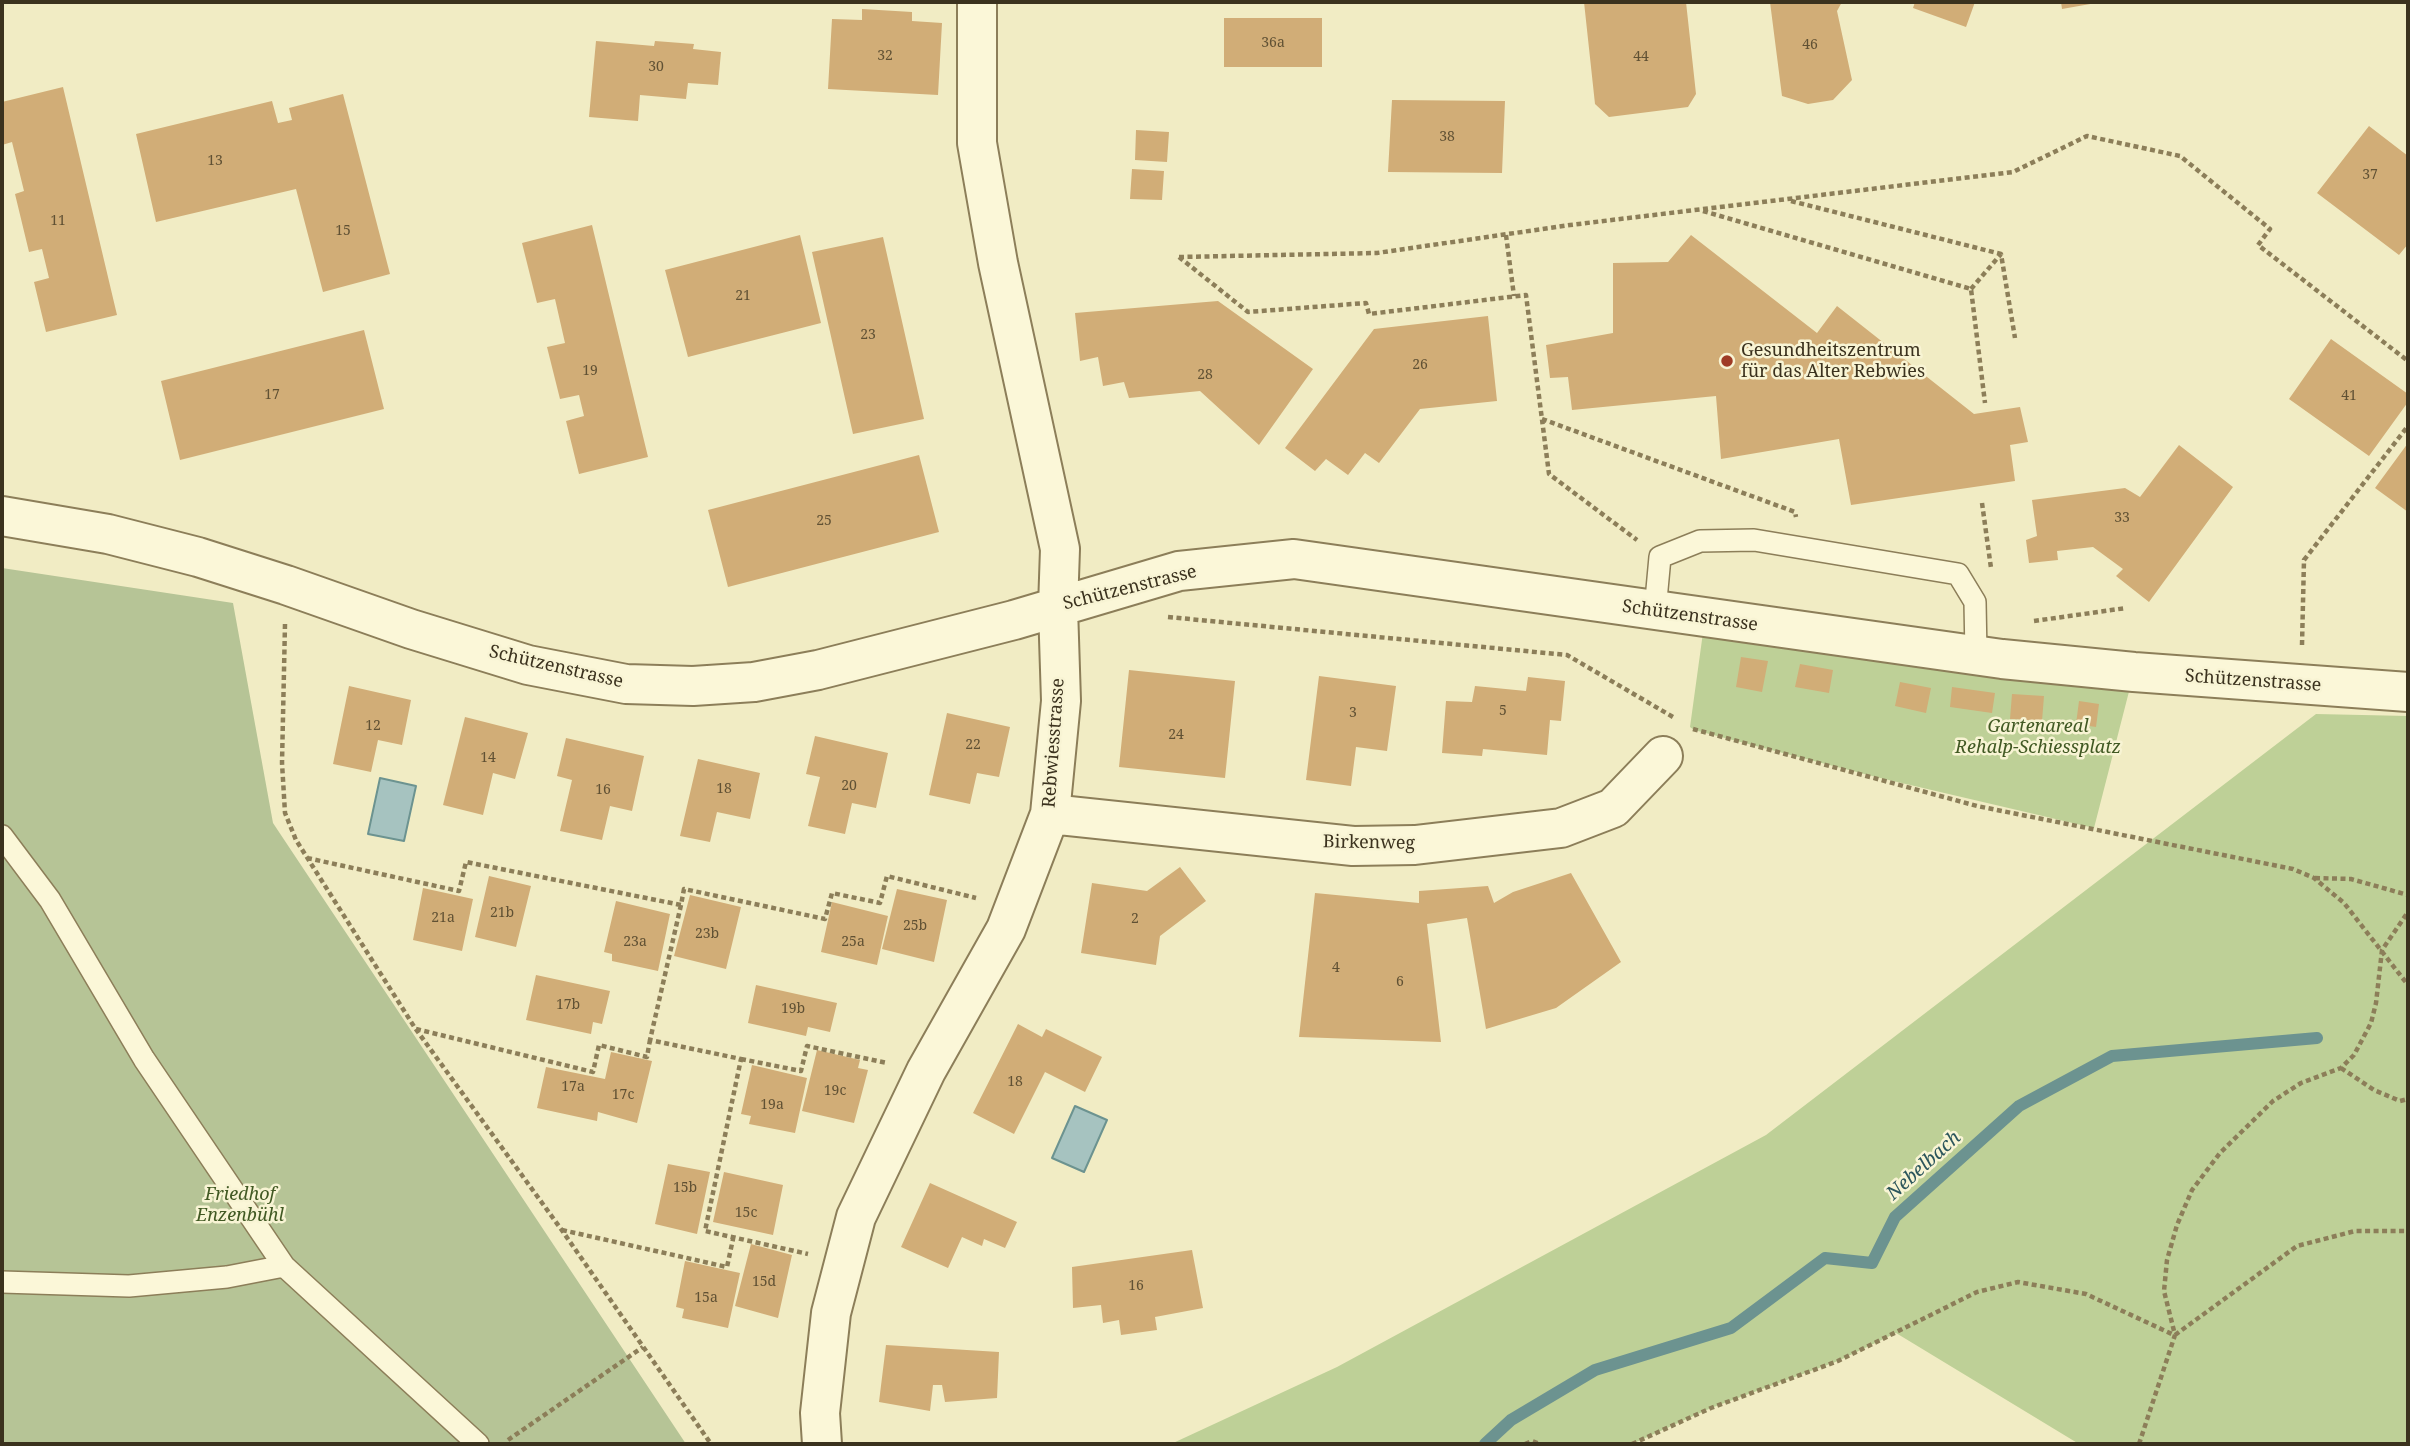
<!DOCTYPE html>
<html>
<head>
<meta charset="utf-8">
<style>
  body { margin:0 }
  #map { position:relative; width:2410px; height:1446px; overflow:hidden; background:#f1ecc4; font-family:"Noto Serif",serif }
  canvas { display:block }
  .frame { position:absolute; inset:0; border:4px solid #3b321e; pointer-events:none }
</style>
</head>
<body>
<div id="map">
<canvas width="2410" height="1446"></canvas>
<div class="frame"></div>
</div>
<script>
const context = document.querySelector('canvas').getContext('2d');
context.lineJoin = 'round';
function fill(path, color) {
  context.fillStyle = color;
  context.fill(path, 'evenodd');
}
function toPath(rows) {
  const path = new Path2D();
  for (const r of rows) {
    path.moveTo(r[0], r[1]);
    for (let i = 2; i < r.length; i += 2) path.lineTo(r[i], r[i + 1]);
  }
  return path;
}
function stroke(path, color, width, dash) {
  context.strokeStyle = color;
  context.lineWidth = width;
  context.lineCap = dash ? 'butt' : 'round';
  context.setLineDash(dash || []);
  context.stroke(path);
}
function label(font, color, halo, rows, align = 'center') {
  context.font = font + ' "Noto Serif",serif';
  context.lineWidth = 5;
  context.setLineDash([]);
  context.textBaseline = 'middle';
  context.strokeStyle = halo;
  context.fillStyle = color;
  for (const [text, x, y, turn = 0] of rows) {
    context.save();
    context.translate(x, y);
    context.rotate((+turn || 0) * Math.PI / 180);
    context.textAlign = isNaN(turn) ? turn : align;
    if (halo) context.strokeText(text, 0, 0);
    context.fillText(text, 0, 0);
    context.restore();
  }
}
fill(toPath([
  [1705,618,2134,672,2094,828,1876,777,1694,730,1690,727],
  [2316,714,2408,716,2408,1444,2079,1444,1896,1333,1838,1361,1711,1408,1632,1444,1171,1444,1337,1367,1766,1135]
]), '#bed097');
fill(toPath([
  [2,568,233,603,273,823,686,1444,2,1444]
]), '#b6c496');
const water = toPath([
  [380,778,416,786,404,841,368,834,380,778],
  [1075,1106,1107,1120,1084,1172,1052,1158,1075,1106]
]);
fill(water, '#a6c3c0');
stroke(water, '#6c9390', 2);
stroke(toPath([
  [1485,1444,1511,1420,1595,1370,1731,1328,1825,1258,1872,1263,1895,1217,2019,1106,2112,1056,2317,1038]
]), '#6c9390', 12);
fill(toPath([
  [1584,2,1686,2,1696,94,1688,107,1609,117,1595,104],
  [1770,2,1842,2,1837,11,1852,80,1833,100,1808,104,1782,96],
  [1915,2,1975,2,1966,27,1913,8],
  [2061,2,2096,2,2096,3,2062,9],
  [862,9,912,12,912,21,942,23,938,95,828,89,832,19,862,20],
  [1224,18,1322,18,1322,67,1224,67],
  [596,41,654,46,655,41,694,44,693,49,721,52,718,85,688,83,686,99,640,95,638,121,589,117],
  [63,87,117,315,46,332,34,282,49,278,42,249,29,252,15,194,24,191,12,142,2,145,2,102],
  [343,94,390,274,323,292,296,189,156,222,136,134,272,101,278,123,292,120,289,108],
  [1392,100,1505,101,1502,173,1388,172],
  [2369,126,2408,156,2408,244,2399,255,2317,193],
  [1136,130,1169,132,1167,162,1135,160],
  [1132,169,1164,171,1162,200,1130,199],
  [592,225,648,457,579,474,566,421,584,416,579,395,560,399,547,347,565,343,555,299,537,303,522,243],
  [800,235,821,323,688,357,665,270],
  [1691,235,1817,333,1837,306,1974,414,2020,407,2028,442,2010,445,2015,481,1851,505,1839,439,1721,459,1716,396,1572,410,1568,377,1550,378,1546,345,1613,333,1613,263,1668,262],
  [883,237,924,419,853,434,812,252],
  [1218,301,1313,369,1259,445,1200,391,1129,398,1124,382,1103,386,1098,357,1080,361,1075,313],
  [1488,316,1497,401,1420,409,1379,463,1365,453,1348,475,1326,459,1315,471,1285,448,1374,329],
  [364,330,384,409,180,460,161,381],
  [2331,339,2408,394,2408,402,2369,456,2289,399],
  [2408,443,2408,512,2375,488],
  [2179,445,2233,487,2149,602,2116,576,2123,569,2093,547,2057,551,2058,560,2029,563,2026,540,2037,536,2032,500,2125,488,2140,497],
  [919,455,939,532,728,587,708,510],
  [1741,657,1768,661,1762,692,1736,687],
  [1800,664,1833,670,1829,693,1795,687],
  [1129,670,1235,681,1225,778,1119,767],
  [1319,676,1396,686,1387,751,1356,747,1351,786,1306,780],
  [1528,677,1565,681,1561,721,1550,720,1547,755,1483,749,1482,756,1442,753,1446,701,1472,702,1475,686,1526,691],
  [1900,682,1931,688,1926,713,1895,706],
  [349,686,411,700,402,745,378,740,371,772,333,764],
  [1952,687,1995,693,1992,713,1950,707],
  [2012,694,2044,696,2042,721,2010,719],
  [2079,701,2099,704,2096,727,2076,724],
  [947,713,1010,727,999,777,977,773,970,804,929,795],
  [465,717,528,733,515,779,493,773,483,815,443,805],
  [815,736,888,753,876,808,852,803,845,834,808,826,820,777,806,774],
  [566,738,644,756,632,811,610,806,602,840,560,831,572,780,557,776],
  [698,759,760,773,750,819,717,812,710,842,680,836],
  [1180,867,1206,901,1160,936,1156,965,1081,953,1092,883,1147,891],
  [1571,873,1621,962,1556,1008,1486,1029,1467,918,1427,924,1441,1042,1299,1037,1315,893,1419,903,1419,891,1488,886,1494,903,1513,892],
  [489,876,531,886,516,947,475,937],
  [423,888,473,899,462,951,413,940],
  [897,889,947,900,934,962,882,949],
  [690,895,741,907,726,969,674,956],
  [616,901,670,914,658,971,612,961,612,954,604,952],
  [832,902,888,916,877,965,821,952],
  [536,975,610,991,602,1024,593,1022,591,1034,526,1020],
  [756,985,837,1003,830,1032,808,1027,806,1036,748,1023],
  [1018,1024,1042,1037,1046,1029,1102,1057,1085,1092,1045,1072,1014,1134,973,1113],
  [817,1050,860,1060,858,1068,868,1070,854,1123,802,1111],
  [611,1052,652,1061,637,1123,598,1112,597,1121,537,1108,546,1067,605,1079],
  [752,1065,807,1078,795,1133,749,1124,751,1116,741,1114],
  [668,1164,710,1172,697,1234,655,1224],
  [724,1172,783,1185,773,1235,713,1222],
  [930,1183,1017,1222,1005,1248,984,1239,982,1246,962,1237,948,1268,901,1247],
  [751,1244,792,1255,778,1318,735,1306],
  [1192,1250,1203,1308,1155,1317,1157,1330,1121,1335,1119,1320,1103,1323,1101,1305,1073,1308,1072,1267],
  [685,1261,740,1273,728,1328,682,1318,684,1309,676,1307],
  [886,1345,999,1352,997,1398,945,1402,942,1385,933,1385,930,1411,879,1402]
]), '#d1ad77');
const lane = toPath([
  [1655,611,1660,557,1700,541,1754,540,1958,574,1975,602,1976,655],
  [2,836,50,900,144,1059,284,1266],
  [2,1282,129,1286,227,1277,284,1266,478,1444]
]);
const street = toPath([
  [2,516,108,534,198,557,286,585,411,629,528,665,626,684,693,686,754,682,818,670,1014,620,1179,571,1294,559,2002,659,2134,672,2408,692],
  [1050,814,1353,846,1415,845,1561,828,1613,808,1663,756],
  [822,1444,820,1413,831,1313,856,1217,926,1071,1006,929,1050,814,1061,701,1058,607,1060,549,998,263,977,143,977,2]
]);
stroke(lane, '#8c7e59', 24);
stroke(street, '#8c7e59', 42);
stroke(toPath([
  [1791,201,2001,254,2015,338],
  [1703,211,1971,289,1985,403],
  [1506,235,1514,296],
  [1179,257,1377,253,1570,225,2013,172,2087,136,2180,156,2270,229,2258,245,2408,361],
  [1179,257,1248,312,1366,303,1369,314,1526,295,1549,474,1637,540],
  [1971,289,2001,254],
  [1542,419,1795,512,1796,517],
  [1982,503,1991,568],
  [1168,617,1567,655,1673,717],
  [2034,621,2126,608],
  [285,624,282,763,285,813,296,840,415,1028,561,1229,711,1444],
  [2302,645,2304,560,2408,426],
  [1693,729,1977,806,2293,869,2314,878,2344,903,2408,985],
  [307,858,459,891,466,862,681,905,684,889,825,919,832,893,880,903,887,876,976,898],
  [2315,878,2351,879,2408,895],
  [681,905,650,1040,741,1059,705,1231,808,1254],
  [416,1029,593,1072,599,1045,647,1057,650,1040],
  [741,1059,801,1071,807,1046,887,1063],
  [2341,1068,2374,1090,2400,1101,2408,1099],
  [562,1230,727,1267,733,1239],
  [2175,1335,2297,1246,2355,1231,2408,1231],
  [508,1440,643,1347],
  [1525,1444,1532,1441,1540,1444],
  [1632,1444,1711,1408,1838,1361,1977,1292,2018,1282,2086,1294,2174,1335],
  [2139,1444,2175,1335,2164,1291,2167,1260,2177,1225,2192,1190,2220,1153,2273,1101,2301,1083,2341,1068,2354,1055,2371,1023,2376,1003,2382,950,2408,912]
]), '#8c7e59', 4.5, [5, 3.5]);
stroke(lane, '#fbf7d8', 21);
stroke(street, '#fbf7d8', 38);
for (const [x, y, r, color] of [
  [1727,361,7,"#9f3b25"]
]) {
  const dot = new Path2D();
  dot.arc(x, y, r, 0, 2 * Math.PI);
  context.fillStyle = color;
  context.fill(dot);
  stroke(dot, '#f8f4d4', 2.5);
}
label('14px', '#605134', null, [
  ["36a",1273,43],
  ["46",1810,45],
  ["32",885,56],
  ["44",1641,57],
  ["30",656,67],
  ["38",1447,137],
  ["13",215,161],
  ["37",2370,175],
  ["11",58,221],
  ["15",343,231],
  ["21",743,296],
  ["23",868,335],
  ["26",1420,365],
  ["19",590,371],
  ["28",1205,375],
  ["17",272,395],
  ["41",2349,396],
  ["33",2122,518],
  ["25",824,521],
  ["5",1503,711],
  ["3",1353,713],
  ["12",373,726],
  ["24",1176,735],
  ["22",973,745],
  ["14",488,758],
  ["20",849,786],
  ["18",724,789],
  ["16",603,790],
  ["21b",502,913],
  ["21a",443,918],
  ["2",1135,919],
  ["25b",915,926],
  ["23b",707,934],
  ["23a",635,942],
  ["25a",853,942],
  ["4",1336,968],
  ["6",1400,982],
  ["17b",568,1005],
  ["19b",793,1009],
  ["18",1015,1082],
  ["17a",573,1087],
  ["19c",835,1091],
  ["17c",623,1095],
  ["19a",772,1105],
  ["15b",685,1188],
  ["15c",746,1213],
  ["15d",764,1282],
  ["16",1136,1286],
  ["15a",706,1298]
]);
label('18px', '#3b321e', '#f8f4d4', [
  ["Gesundheitszentrum",1741,351],
  ["für das Alter Rebwies",1741,372]
], 'left');
label('18px', '#3b321e', '#f8f4d4', [
  ["Schützenstrasse",1130,588,-14],
  ["Schützenstrasse",1690,616,8],
  ["Schützenstrasse",556,667,13],
  ["Schützenstrasse",2253,681,4],
  ["Rebwiesstrasse",1054,743,-86],
  ["Birkenweg",1369,843,1]
]);
label('italic 18px', '#415923', '#f8f4d4', [
  ["Gartenareal",2038,727],
  ["Rehalp-Schiessplatz",2038,748],
  ["Friedhof",240,1195],
  ["Enzenbühl",240,1216]
]);
label('italic 19px', '#2c565c', '#f8f4d4', [
  ["Nebelbach",1924,1166,-42]
]);
</script>
</body>
</html>
